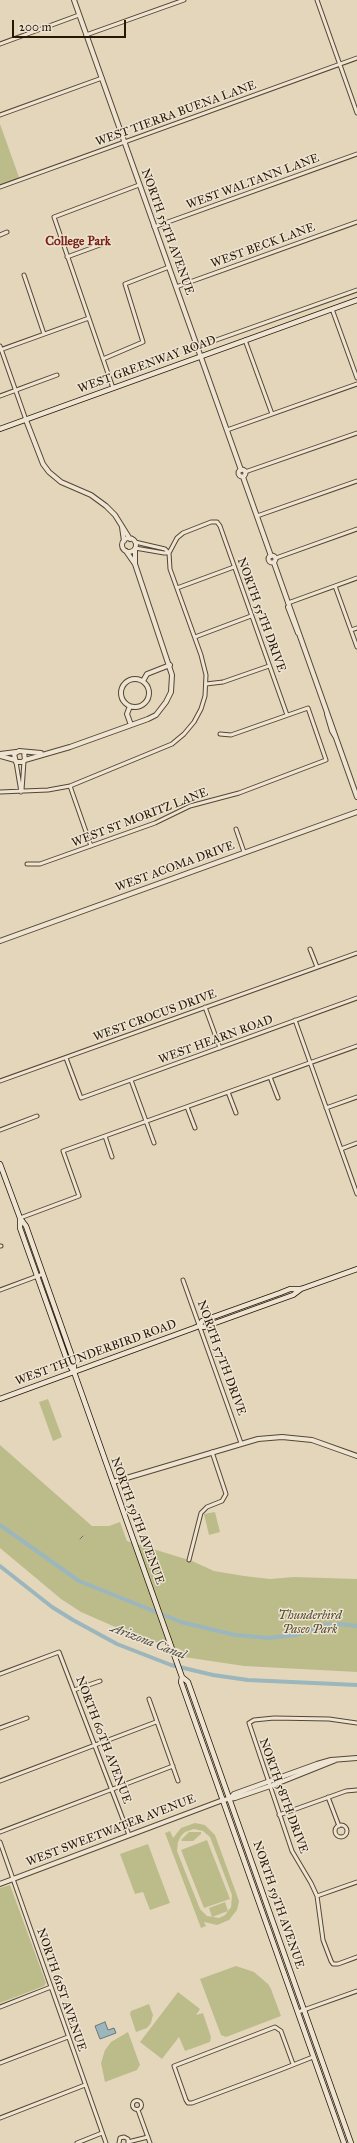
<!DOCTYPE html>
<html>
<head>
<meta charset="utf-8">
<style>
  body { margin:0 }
  #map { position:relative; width:357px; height:2143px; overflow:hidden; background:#e4d6bb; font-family:"IM FELL Great Primer",serif }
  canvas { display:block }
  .scale { position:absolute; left:12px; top:20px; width:114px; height:18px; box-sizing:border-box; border:2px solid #271602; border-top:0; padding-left:5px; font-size:12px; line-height:14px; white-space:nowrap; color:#271602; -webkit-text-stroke:3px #ede4d3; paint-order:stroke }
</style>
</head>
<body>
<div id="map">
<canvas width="357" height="2143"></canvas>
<div class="scale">200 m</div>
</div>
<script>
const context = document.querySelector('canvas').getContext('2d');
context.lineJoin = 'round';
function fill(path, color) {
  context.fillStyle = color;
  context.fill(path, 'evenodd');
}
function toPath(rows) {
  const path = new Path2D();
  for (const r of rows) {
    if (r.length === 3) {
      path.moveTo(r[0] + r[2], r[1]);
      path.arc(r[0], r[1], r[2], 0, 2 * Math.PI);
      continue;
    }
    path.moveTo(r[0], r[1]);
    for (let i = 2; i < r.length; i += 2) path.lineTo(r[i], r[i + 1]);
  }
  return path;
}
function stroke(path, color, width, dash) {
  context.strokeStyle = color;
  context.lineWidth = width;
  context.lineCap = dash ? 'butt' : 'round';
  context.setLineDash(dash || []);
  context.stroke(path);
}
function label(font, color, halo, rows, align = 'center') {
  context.font = font + ' "IM FELL Great Primer",serif';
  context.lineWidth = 3;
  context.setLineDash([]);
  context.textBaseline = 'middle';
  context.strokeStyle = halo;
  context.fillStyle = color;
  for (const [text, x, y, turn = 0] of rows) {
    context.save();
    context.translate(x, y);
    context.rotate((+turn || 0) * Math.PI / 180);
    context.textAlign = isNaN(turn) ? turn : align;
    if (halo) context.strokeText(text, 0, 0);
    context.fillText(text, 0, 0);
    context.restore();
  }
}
fill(toPath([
  [0,124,20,180,0,187],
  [48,1399,62,1437,53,1441,39,1402],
  [0,1445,92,1526,109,1526,120,1522,127,1541,192,1561,214,1571,244,1576,270,1579,294,1577,357,1579,357,1672,244,1666,184,1657,180,1649,138,1637,81,1612,61,1599,0,1548],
  [215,1512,220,1532,209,1535,204,1514],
  [195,1823,205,1825,215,1835,239,1901,237,1910,229,1920,217,1925,204,1922,206,1926,201,1928,165,1833,170,1831,173,1838,181,1828],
  [194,1829,203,1831,210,1837,232,1895,231,1907,225,1915,219,1918,207,1916,200,1909,177,1851,178,1842,181,1836,185,1832],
  [189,1832,201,1832,201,1834,193,1841,182,1841,181,1840],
  [207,1840,230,1899,204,1908,181,1850],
  [148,1844,170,1903,150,1910,143,1892,135,1894,120,1854],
  [10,1885,46,1983,44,1986,0,2003,0,1888],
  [225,1902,228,1911,212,1917,209,1908],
  [236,1966,254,1972,268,1984,271,1989,281,2016,226,2037,221,2035,200,1979],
  [178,1992,200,2009,196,2015,203,2013,211,2037,210,2042,185,2051,179,2037,162,2059,140,2042],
  [149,2004,153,2015,151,2023,147,2028,136,2032,130,2014,131,2011],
  [128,2032,140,2065,137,2070,105,2082,101,2063,105,2050,111,2042]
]), '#bcbc8b');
const water = toPath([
  [105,2022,108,2030,114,2028,116,2033,100,2039,95,2026,105,2022]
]);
fill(water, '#9bb6bc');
stroke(water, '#6d7672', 1);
stroke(toPath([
  [80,1539,83,1536]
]), '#6d7672', 1);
stroke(toPath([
  [0,1525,79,1581,181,1622,235,1635,269,1638,295,1635,325,1625,341,1624,357,1626],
  [0,1566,52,1607,73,1620,117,1644,171,1665,213,1675,248,1680,357,1685]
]), '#9bb6bc', 4);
const minor = toPath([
  [317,0,357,113],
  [86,35,184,0],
  [0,44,79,15],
  [0,115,102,78],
  [0,187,357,58],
  [154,227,357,154],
  [0,235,7,232],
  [67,257,108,242],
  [24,275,44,334],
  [176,287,357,222],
  [332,309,357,378],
  [245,340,272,414],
  [205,344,357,290],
  [0,346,26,420],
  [0,350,89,318],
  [103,359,143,342,125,284,169,267],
  [113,388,54,217,139,185],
  [0,396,57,375],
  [227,430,357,384],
  [245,472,357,433],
  [257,516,357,481],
  [135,542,165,549,169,553],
  [135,548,164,553,169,553],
  [276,558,357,529],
  [335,586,357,647],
  [177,588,234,567],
  [288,603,357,578],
  [351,630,357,628],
  [195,637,251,616],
  [206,684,223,682,269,666],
  [16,762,21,792],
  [70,786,91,846],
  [22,790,24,761],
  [0,792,48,790,70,786,172,744,184,734,194,722,201,709,205,696,206,675,201,655,170,569,169,553,177,538,183,533,211,522,217,522,220,526,287,715],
  [236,829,244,852],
  [27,864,40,864,155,823,190,806,239,793,326,760,308,708,231,735,220,734],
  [310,949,317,967],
  [205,1007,220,1048],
  [295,1020,357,1194],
  [66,1058,81,1098,357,998],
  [270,1077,278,1098],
  [131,1080,154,1143],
  [0,1081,357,953],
  [228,1092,236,1113],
  [187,1107,195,1128],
  [326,1108,357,1097],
  [0,1130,37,1116],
  [105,1136,112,1157],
  [341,1149,357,1143],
  [20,1218,79,1196,63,1151,357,1046],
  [0,1246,1,1246],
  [183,1280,241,1443],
  [0,1290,43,1274],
  [189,1560,201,1513,207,1507,222,1501,226,1494,212,1452],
  [0,1674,59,1652,129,1835],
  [74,1690,100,1681],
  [149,1699,178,1781],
  [357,1723,329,1719,274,1718,254,1720,249,1723,292,1851,311,1883,317,1896,323,1940,331,1961,333,1964,338,1964,357,1957],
  [0,1728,27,1718],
  [0,1781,156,1722],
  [328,1797,339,1826],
  [279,1815,346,1791,357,1790],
  [341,1831,6],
  [0,1832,173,1766],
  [0,1842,106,2143],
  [317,1896,357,1882],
  [0,2007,51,1987],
  [298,2012,357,1991],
  [0,2063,68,2037],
  [293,2064,281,2031,275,2027,174,2066,186,2100,188,2103,192,2103,280,2070,313,2057],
  [137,2105,4.5],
  [138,2110,150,2143],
  [0,2118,85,2085],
  [128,2142,148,2137],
  [77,2143,102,2133],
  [119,2143,120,2138,124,2137,128,2139,128,2143]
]);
const tertiary = toPath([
  [74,0,241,470],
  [26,420,43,464,49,472,61,482,91,495,106,506,115,515,130,539],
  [242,473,3.5],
  [243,477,271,556],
  [122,527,124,541],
  [129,545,7],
  [126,551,135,564],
  [272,559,3.5],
  [274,563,357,797],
  [288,607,298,633],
  [135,693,14],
  [143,681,147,674,170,665],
  [130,706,127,714,131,725],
  [327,714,332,731,335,736],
  [24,752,25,760,22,762,16,762,14,754,19,751,41,753],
  [0,754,16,752],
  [0,756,15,760],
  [25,760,70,747,148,719,156,715,166,702,171,692,172,675,135,564,135,549],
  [0,941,357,812],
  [113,1482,258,1439,282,1437,312,1440,357,1456],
  [230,1798,234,1794,317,1764,331,1760,357,1758],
  [0,1884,223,1800,235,1798,276,1784,336,1760]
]);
const secondary = toPath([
  [0,429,357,300],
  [0,1164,20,1218,26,1226,74,1362,74,1372],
  [20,1218,20,1228,68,1363,74,1372,182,1677,181,1682,344,2143],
  [199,1326,202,1321,280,1293,290,1289,301,1289,357,1269],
  [0,1399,194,1328,199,1326,204,1327,293,1295,301,1289],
  [182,1677,188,1682,351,2143]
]);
stroke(minor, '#564630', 5);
stroke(tertiary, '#564630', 6);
stroke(secondary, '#271602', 6);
stroke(minor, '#ede4d3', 3);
stroke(tertiary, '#ede4d3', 4);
stroke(secondary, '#ede4d3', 4.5);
label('12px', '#271602', '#ede4d3', [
  ["WEST TIERRA BUENA LANE",176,114,-20],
  ["WEST WALTANN LANE",253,182,-20],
  ["NORTH 55TH AVENUE",167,232,70],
  ["WEST BECK LANE",263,246,-20],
  ["WEST GREENWAY ROAD",147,365,-20],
  ["NORTH 55TH DRIVE",261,615,70],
  ["WEST ST MORITZ LANE",140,818,-21],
  ["WEST ACOMA DRIVE",175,867,-20],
  ["WEST CROCUS DRIVE",155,1016,-20],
  ["WEST HEARN ROAD",216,1040,-20],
  ["WEST THUNDERBIRD ROAD",96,1353,-20],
  ["NORTH 57TH DRIVE",221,1358,70],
  ["NORTH 59TH AVENUE",137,1521,70],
  ["NORTH 60TH AVENUE",103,1740,69],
  ["NORTH 58TH DRIVE",283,1796,70],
  ["WEST SWEETWATER AVENUE",111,1831,-21],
  ["NORTH 59TH AVENUE",278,1905,71],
  ["NORTH 61ST AVENUE",61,1990,71]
]);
label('italic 12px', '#54482b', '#ede4d3', [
  ["Thunderbird",310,1616],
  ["Paseo Park",310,1630]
]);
label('bold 13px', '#7a1f14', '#ede4d3', [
  ["College Park",78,242]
]);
label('italic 13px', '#504e43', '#ede4d3', [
  ["Arizona Canal",148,1642,21]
]);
</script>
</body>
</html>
